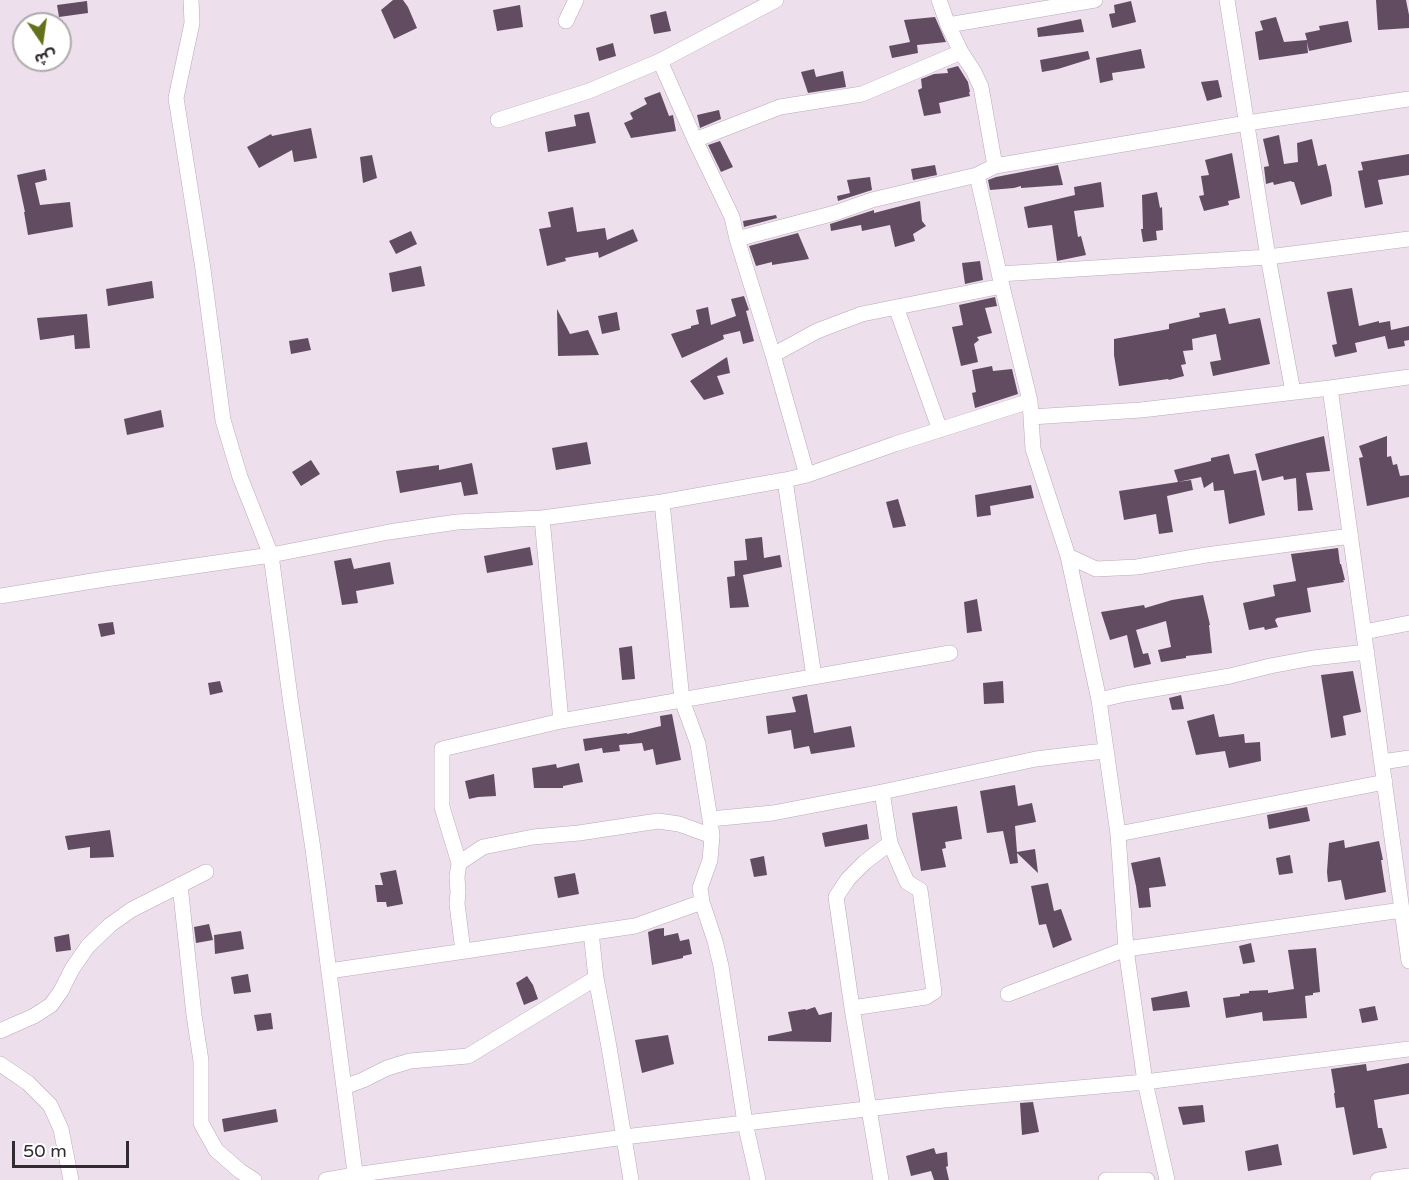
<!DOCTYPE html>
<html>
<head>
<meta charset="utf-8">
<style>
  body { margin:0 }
  #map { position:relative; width:1409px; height:1180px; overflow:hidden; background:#eedfed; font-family:"Varela Round","Noto Sans Arabic",sans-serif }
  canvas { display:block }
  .north { position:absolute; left:12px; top:12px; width:60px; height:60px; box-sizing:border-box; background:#fff; border:2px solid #adabad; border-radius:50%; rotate:167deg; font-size:16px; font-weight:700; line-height:24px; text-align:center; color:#312c31 }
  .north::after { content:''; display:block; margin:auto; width:21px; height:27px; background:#64701a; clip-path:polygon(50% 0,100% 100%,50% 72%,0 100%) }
  .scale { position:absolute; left:12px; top:1141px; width:117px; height:27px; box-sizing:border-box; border:3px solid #312c31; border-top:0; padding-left:8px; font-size:18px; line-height:21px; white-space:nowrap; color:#312c31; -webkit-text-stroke:4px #fff; paint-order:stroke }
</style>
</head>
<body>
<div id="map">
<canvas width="1409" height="1180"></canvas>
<div class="north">ش</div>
<div class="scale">50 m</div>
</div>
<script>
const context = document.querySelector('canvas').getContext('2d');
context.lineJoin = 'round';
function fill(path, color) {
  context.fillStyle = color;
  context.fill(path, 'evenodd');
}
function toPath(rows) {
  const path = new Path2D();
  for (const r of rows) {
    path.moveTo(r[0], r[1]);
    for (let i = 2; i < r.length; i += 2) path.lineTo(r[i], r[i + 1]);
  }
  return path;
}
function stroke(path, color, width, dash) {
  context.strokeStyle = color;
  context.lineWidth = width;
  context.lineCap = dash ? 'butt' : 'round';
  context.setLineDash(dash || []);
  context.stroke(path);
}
fill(toPath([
  [393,0,403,0,408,7,417,28,394,39,381,10],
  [1376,0,1406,0,1409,15,1409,28,1378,30],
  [87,1,88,13,59,17,57,5],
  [1131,1,1136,22,1112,28,1109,14,1115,13,1114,5],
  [520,5,523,27,497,31,493,10],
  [666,11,671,31,654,34,650,15],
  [935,17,946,42,917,45,918,53,892,58,889,46,910,42,904,20],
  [1276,17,1284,42,1307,40,1305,33,1320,30,1319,26,1348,21,1352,42,1309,51,1307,42,1308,53,1259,60,1255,32,1263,30,1260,21],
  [1081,19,1084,32,1038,37,1037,28],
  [613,43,616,56,599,61,596,48],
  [1141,49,1145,68,1112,73,1113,80,1100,83,1096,58],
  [1088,51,1090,59,1058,69,1042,72,1040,60],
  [958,66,968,82,970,92,969,92,970,96,939,103,941,113,924,116,918,90,922,88,921,79,934,74,948,73,947,69],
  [814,69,816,77,843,71,846,87,808,93,801,72],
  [1218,80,1222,97,1207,101,1201,82],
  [660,92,669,116,673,115,676,131,631,138,624,123,633,119,630,113,647,104,644,98],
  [719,110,721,119,700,128,697,115],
  [589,112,596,143,548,152,545,132,576,126,574,115],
  [311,128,317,158,294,162,292,150,259,168,247,147,271,134,272,136],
  [1279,135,1284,164,1298,162,1297,143,1312,139,1318,166,1326,164,1331,186,1332,196,1301,205,1294,182,1292,182,1291,181,1274,185,1273,182,1266,184,1264,167,1269,166,1263,139],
  [720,141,733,167,721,172,708,145],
  [1232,153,1240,198,1228,201,1229,205,1204,211,1199,196,1204,195,1201,176,1209,175,1205,160],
  [1409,154,1409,175,1378,180,1383,204,1365,208,1358,171,1363,170,1361,162],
  [372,155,377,178,363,183,360,157],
  [935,165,937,175,913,180,911,169],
  [1058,165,1063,185,1021,188,1021,186,1014,188,990,190,988,180,996,177],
  [45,169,47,180,35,183,40,205,70,202,73,227,28,235,24,212,25,212,17,175],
  [870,177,872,190,838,201,837,196,850,193,847,180],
  [1101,182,1104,207,1074,211,1078,237,1081,236,1086,255,1057,261,1052,225,1028,228,1024,207,1075,195,1074,187],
  [1157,192,1160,208,1162,207,1163,230,1156,231,1157,240,1143,242,1141,229,1143,229,1142,195],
  [920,201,922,221,926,226,913,234,915,241,895,247,890,225,862,231,861,225,831,231,830,224,874,210,874,213],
  [573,207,577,232,605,228,607,240,633,229,638,241,599,258,598,252,565,258,566,261,547,266,539,229,551,227,548,212],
  [776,215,777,218,744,227,743,221],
  [411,231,417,244,396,254,389,241],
  [798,233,809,259,772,265,772,262,756,266,749,246],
  [980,261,983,280,965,284,962,263],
  [421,266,425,286,392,292,389,273],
  [152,281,154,298,108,306,106,289],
  [1352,288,1359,326,1379,321,1379,323,1390,321,1391,330,1409,326,1409,340,1404,341,1405,346,1388,349,1385,336,1355,343,1357,352,1335,357,1332,345,1337,344,1327,292],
  [744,296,749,310,746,311,754,341,743,344,740,331,723,335,724,339,682,358,671,334,691,328,691,326,699,324,696,310,708,307,711,325,736,316,731,299],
  [995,297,997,306,985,308,992,333,977,337,979,340,974,344,978,362,961,366,952,327,963,325,959,305],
  [1225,308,1229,324,1260,318,1270,364,1213,376,1210,362,1221,360,1216,334,1192,339,1193,350,1183,351,1186,364,1181,365,1184,376,1169,380,1168,379,1119,386,1114,355,1114,339,1169,329,1169,324,1200,317,1199,313],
  [557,309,570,334,588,330,599,355,558,356],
  [617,312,620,330,602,334,598,316],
  [87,314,90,348,75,349,74,335,40,340,37,318],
  [308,338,311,350,291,354,289,341],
  [727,357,730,373,717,376,724,394,704,400,690,381],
  [992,366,993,371,1012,369,1018,394,975,408,972,393,976,392,972,370],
  [161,410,164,427,127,435,124,419],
  [1324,436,1330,471,1306,473,1313,510,1298,511,1296,478,1284,480,1283,476,1262,481,1255,454],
  [1387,436,1387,457,1391,456,1393,465,1397,464,1400,476,1409,475,1409,497,1367,506,1359,458,1363,457,1359,446],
  [587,442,591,464,556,470,552,448],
  [1229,454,1234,474,1256,470,1265,515,1229,524,1224,490,1214,491,1213,482,1204,488,1201,477,1178,482,1174,470,1211,461,1211,458],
  [311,460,320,474,301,486,292,472],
  [472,463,478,494,464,496,461,482,400,493,396,471,439,465,439,470],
  [1191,480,1193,490,1167,496,1173,532,1159,534,1156,514,1124,520,1119,491],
  [1031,485,1034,498,990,506,991,515,977,517,975,495],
  [898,499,906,526,893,528,886,502],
  [762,537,764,558,780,555,782,567,743,575,749,607,730,608,727,577,735,576,734,561,747,560,745,539],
  [530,547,533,565,487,573,484,556],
  [1338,548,1340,564,1341,564,1345,580,1343,580,1344,582,1307,588,1311,612,1277,618,1275,620,1278,627,1265,630,1264,627,1249,630,1243,603,1275,596,1273,585,1296,581,1291,554],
  [351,558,354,569,390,562,394,584,356,591,358,603,342,605,334,561],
  [1203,595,1210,625,1209,625,1212,653,1186,656,1186,658,1161,662,1158,650,1171,647,1166,621,1136,630,1143,654,1148,653,1151,664,1134,668,1127,635,1110,640,1101,612,1144,605,1145,608,1172,600],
  [977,599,982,631,967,633,964,602],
  [113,622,115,634,101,637,98,624],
  [632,646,635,679,622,680,619,648],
  [1353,671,1361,712,1343,716,1346,735,1331,738,1321,675],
  [220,681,223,692,210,695,208,683],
  [1003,681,1004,703,984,704,983,683],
  [807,694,814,733,851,726,855,747,811,754,809,746,794,749,791,730,768,734,766,716,796,712,792,697],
  [1181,695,1184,709,1172,710,1169,698],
  [672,714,681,760,656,765,653,749,644,751,642,743,619,745,620,751,603,753,602,748,585,751,583,739,627,733,627,734,661,726,660,716],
  [1214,714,1219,737,1244,734,1245,743,1260,742,1261,761,1229,768,1225,751,1196,755,1187,721],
  [579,763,583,782,563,786,563,788,534,788,532,768,556,764,557,768],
  [494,774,496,796,478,797,469,799,465,781],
  [1015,785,1018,806,1032,803,1036,822,1015,826,1017,852,1035,849,1038,873,1017,853,1018,863,1010,864,1003,831,987,833,980,791],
  [957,806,962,839,945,842,946,848,942,849,946,867,921,871,912,813],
  [1307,807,1310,821,1269,829,1267,815],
  [867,824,869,839,825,847,822,833],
  [110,830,114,857,90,858,90,847,68,850,65,836],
  [1344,840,1345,848,1379,841,1383,860,1381,860,1386,892,1345,900,1341,880,1328,882,1327,872,1329,843],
  [1290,855,1293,873,1279,875,1276,858],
  [764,856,767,875,754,877,750,859],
  [1160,857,1166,886,1149,888,1151,907,1139,908,1136,886,1131,863],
  [396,870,403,904,387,907,386,902,377,902,375,885,383,885,380,873],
  [575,873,579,894,558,898,554,877],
  [1048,883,1054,911,1061,909,1072,940,1053,948,1046,924,1039,925,1031,886],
  [209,924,213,940,196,943,194,927],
  [664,928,664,936,678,933,680,941,689,939,692,954,683,956,683,958,652,965,648,932,656,929],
  [241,931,244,949,215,954,214,935],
  [69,934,71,950,56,952,54,937],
  [1251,943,1255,962,1243,964,1239,946],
  [1316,948,1320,992,1313,993,1313,995,1305,996,1307,1018,1263,1021,1262,1012,1226,1018,1223,998,1240,996,1240,994,1249,993,1249,991,1268,990,1268,993,1294,989,1288,950],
  [248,974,251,992,234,994,231,977],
  [527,976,533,985,538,999,524,1005,516,983],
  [1187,991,1190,1007,1153,1011,1151,998],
  [1375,1006,1378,1020,1362,1023,1359,1009],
  [815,1007,819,1015,832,1012,831,1042,768,1041,768,1036,792,1031,788,1012,805,1009,806,1010],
  [271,1013,273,1029,257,1031,254,1015],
  [668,1035,674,1064,642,1073,635,1040],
  [1409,1063,1409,1094,1374,1100,1378,1128,1382,1128,1387,1148,1353,1155,1344,1107,1336,1108,1334,1093,1335,1093,1331,1069,1366,1064,1367,1071],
  [1033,1102,1039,1132,1022,1135,1020,1103],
  [1203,1105,1205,1122,1183,1125,1178,1107],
  [276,1109,278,1122,224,1132,222,1119],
  [1278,1144,1282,1165,1248,1171,1245,1151],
  [934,1148,936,1154,947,1152,948,1166,946,1167,949,1180,934,1180,931,1171,911,1176,906,1156]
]), '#624c62');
const minor = toPath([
  [191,0,192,23,176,98,203,269,223,420,240,477,271,555,291,704,313,849,356,1180],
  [939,0,948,25,961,52,974,72,981,87,995,166],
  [1227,0,1268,257,1293,392],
  [566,21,576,0],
  [948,25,1095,0],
  [660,61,695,140,732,217,737,239,773,355,807,475],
  [498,120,589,91,660,61,776,0],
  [695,140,780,107,862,94,961,52],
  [977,175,1002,286,1030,401,1033,449,1068,556,1099,700,1118,834,1126,949,1145,1082,1167,1180],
  [737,239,835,213,872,200,977,175,995,166,1247,123,1409,99],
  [999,274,1268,257,1409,239],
  [896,307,940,430],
  [773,355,817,331,862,314,1002,286],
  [1330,388,1409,961],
  [1031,417,1141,410,1330,388,1409,377],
  [785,480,814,677],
  [662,502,682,700,698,744,710,819,712,836,710,860,700,888,702,902,715,941,721,966,745,1123,758,1180],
  [542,518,561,721],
  [1068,556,1096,569,1137,567,1206,555,1351,536],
  [0,596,105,579,271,555,389,532,457,522,542,518,662,502,785,480,807,475,895,444,1030,401],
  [1364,632,1409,623],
  [1099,700,1125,694,1230,676,1270,666,1313,658,1367,652],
  [1382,762,1409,758],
  [710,819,773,813,882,792,1036,759,1086,753,1106,751],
  [1118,834,1385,782],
  [459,863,483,847,533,837,579,833,658,821,679,824,712,836],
  [180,885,194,1015,201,1061,201,1123,216,1150,240,1171,254,1180],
  [591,932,596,978,609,1047,631,1180],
  [463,951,457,904,458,892,457,877,459,863,442,807,442,749,561,721,950,653],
  [329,971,635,926,702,902],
  [1008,994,1126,949,1402,910],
  [852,1008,926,997,934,992,920,890,907,882,890,843,882,792],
  [0,1031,34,1016,51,1005,61,991,72,969,88,946,110,925,131,910,206,872],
  [0,1064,28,1083,50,1105,61,1129,71,1180],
  [344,1087,363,1080,387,1068,410,1061,468,1056,596,978],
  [326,1180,355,1175,624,1137,944,1100,1145,1082,1409,1049],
  [881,1180,852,1008,836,897,848,879,865,862,890,843],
  [1106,1180,1147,1180],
  [1378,1180,1409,1176]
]);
stroke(minor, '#b8aab8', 16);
stroke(minor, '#fff', 15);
</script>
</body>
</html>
